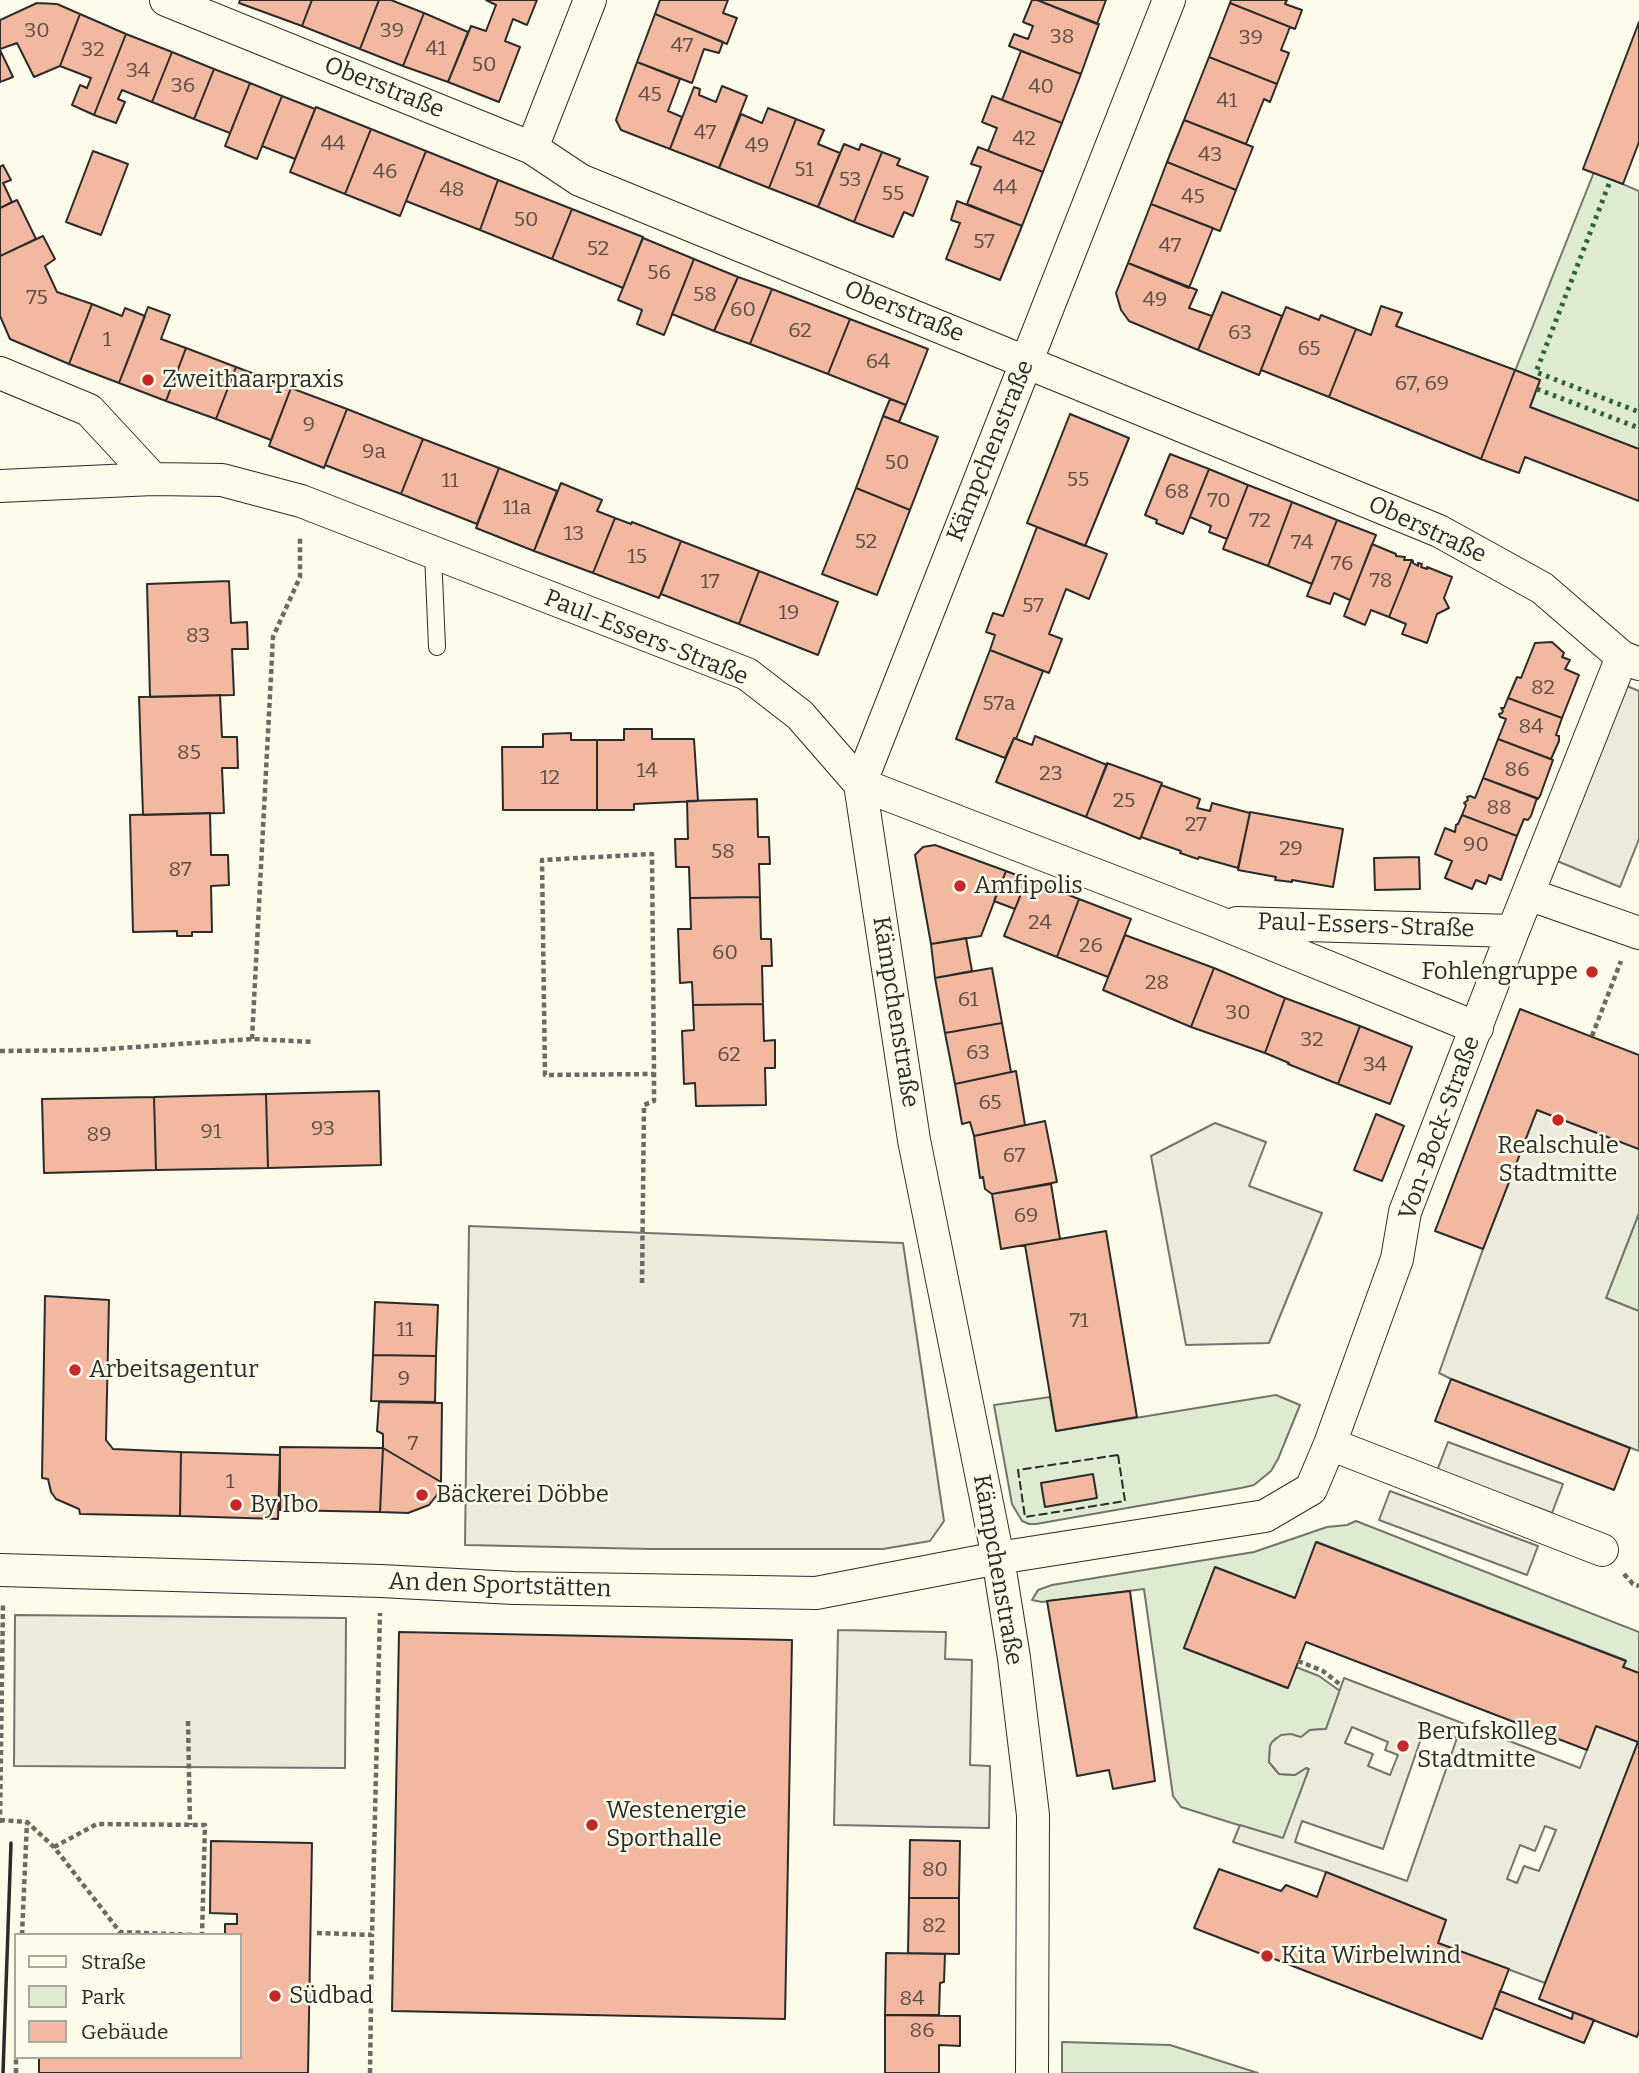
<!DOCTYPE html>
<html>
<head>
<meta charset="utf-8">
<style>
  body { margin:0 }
  #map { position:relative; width:1639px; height:2073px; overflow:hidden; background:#fdfbea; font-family:Bitter,serif }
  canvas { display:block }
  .legend { position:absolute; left:14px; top:1933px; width:228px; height:126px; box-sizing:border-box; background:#fdfbea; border:2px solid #a9a89e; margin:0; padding:9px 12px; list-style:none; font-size:21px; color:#2b2b2b }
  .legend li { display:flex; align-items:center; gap:14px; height:35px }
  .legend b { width:35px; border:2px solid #a9a89e }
</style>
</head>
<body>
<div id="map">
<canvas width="1639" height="2073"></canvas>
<ul class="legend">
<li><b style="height:9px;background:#fdfbea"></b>Straße</li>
<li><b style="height:19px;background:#deebd1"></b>Park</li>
<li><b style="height:19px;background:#f2b8a0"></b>Gebäude</li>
</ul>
</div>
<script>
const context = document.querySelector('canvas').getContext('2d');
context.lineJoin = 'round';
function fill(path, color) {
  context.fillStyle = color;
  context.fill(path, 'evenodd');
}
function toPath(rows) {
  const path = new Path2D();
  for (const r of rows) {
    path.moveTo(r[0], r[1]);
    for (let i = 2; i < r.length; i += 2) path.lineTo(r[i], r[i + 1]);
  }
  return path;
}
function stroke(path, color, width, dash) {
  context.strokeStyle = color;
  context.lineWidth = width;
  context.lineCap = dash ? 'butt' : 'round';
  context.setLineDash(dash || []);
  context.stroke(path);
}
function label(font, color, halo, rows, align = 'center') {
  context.font = font + ' Bitter,serif';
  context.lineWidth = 5;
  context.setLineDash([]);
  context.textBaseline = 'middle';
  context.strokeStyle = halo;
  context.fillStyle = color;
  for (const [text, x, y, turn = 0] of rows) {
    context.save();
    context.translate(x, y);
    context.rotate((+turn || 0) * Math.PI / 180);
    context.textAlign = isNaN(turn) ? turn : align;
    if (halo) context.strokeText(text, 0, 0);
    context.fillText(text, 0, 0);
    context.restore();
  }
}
const green = toPath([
  [1594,172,1639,191,1639,449,1530,407,1540,380,1515,371,1594,172],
  [1639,1213,1639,1311,1606,1298,1639,1213],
  [1276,1395,1300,1405,1278,1459,1271,1471,1254,1485,1241,1488,1036,1524,1029,1524,1022,1521,1012,1504,994,1405,1050,1397,1056,1431,1276,1395],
  [1356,1521,1639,1632,1639,1673,1623,1667,1625,1660,1317,1542,1295,1598,1215,1567,1184,1648,1287,1688,1296,1667,1319,1676,1340,1691,1326,1729,1310,1730,1301,1738,1276,1738,1270,1746,1269,1762,1279,1774,1295,1775,1306,1768,1309,1769,1283,1839,1181,1807,1173,1796,1144,1589,1042,1602,1032,1600,1038,1590,1052,1585,1254,1552,1327,1527,1347,1525,1356,1521],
  [1062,2042,1170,2045,1258,2073,1062,2073,1062,2042]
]);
fill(green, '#deebd1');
stroke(green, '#74746e', 2);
const parking = toPath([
  [1627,686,1639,691,1639,839,1620,887,1557,861,1627,686],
  [1537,1110,1639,1149,1639,1213,1606,1298,1639,1311,1639,1451,1451,1379,1439,1373,1483,1249,1537,1110],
  [1215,1123,1266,1142,1249,1186,1322,1213,1269,1343,1186,1345,1151,1156,1215,1123],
  [469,1226,903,1243,944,1521,930,1541,883,1549,651,1549,465,1545,469,1226],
  [1448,1442,1563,1484,1552,1513,1437,1471,1448,1442],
  [1390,1491,1538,1546,1527,1575,1379,1520,1390,1491],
  [15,1615,346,1618,345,1768,14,1766,15,1615],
  [838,1630,946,1632,945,1659,972,1660,970,1765,990,1766,989,1828,834,1825,838,1630],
  [1344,1678,1580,1768,1596,1726,1638,1742,1545,1983,1438,1943,1446,1920,1326,1872,1233,1842,1240,1825,1283,1838,1309,1769,1306,1768,1295,1775,1279,1774,1269,1762,1270,1746,1272,1742,1281,1735,1291,1734,1301,1737,1310,1730,1326,1729,1344,1678],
  [1352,1727,1388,1742,1385,1750,1398,1755,1390,1775,1368,1766,1373,1754,1345,1743,1352,1727],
  [1425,1727,1457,1738,1407,1881,1295,1842,1302,1821,1383,1849,1425,1727],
  [1545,1826,1556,1830,1539,1871,1524,1866,1517,1883,1507,1879,1520,1845,1535,1851,1545,1826]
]);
fill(parking, '#eceadb');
stroke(parking, '#74746e', 2);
const building = toPath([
  [240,0,312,0,302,26,239,3,240,0],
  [312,0,379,0,360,49,302,26,312,0],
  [379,0,391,0,424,13,403,66,360,49,379,0],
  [486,0,537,0,527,25,513,19,505,41,520,47,499,102,448,82,471,26,486,31,496,5,486,0],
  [660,0,728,0,723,13,737,18,727,44,655,14,660,0],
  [1032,0,1037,0,1099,24,1081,74,1009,46,1014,34,1028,39,1033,26,1023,22,1032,0],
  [1037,0,1106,0,1097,24,1037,0],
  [1231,0,1287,0,1285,4,1302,10,1295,29,1230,3,1231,0],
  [37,3,57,4,80,14,60,66,34,77,17,43,0,49,0,20,37,3],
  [1230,3,1290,27,1281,50,1289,53,1277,84,1209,57,1230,3],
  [424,13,468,32,448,82,403,66,424,13],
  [80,14,126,34,94,115,72,105,80,85,87,88,91,78,60,66,80,14],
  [655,14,723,42,719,53,704,49,692,83,637,62,655,14],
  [1639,22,1639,142,1623,184,1583,169,1639,22],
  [126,34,172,52,152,102,122,90,118,99,125,102,116,123,94,115,126,34],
  [0,50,13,77,0,82,0,50],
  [1021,51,1081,74,1062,123,1002,100,1021,51],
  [172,52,214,69,194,119,152,102,172,52],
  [1209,57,1277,84,1270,102,1264,99,1246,144,1184,120,1209,57],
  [637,62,680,79,668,111,682,117,670,149,621,130,616,120,637,62],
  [214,69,250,83,230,133,194,119,214,69],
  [250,83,282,96,257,159,225,146,250,83],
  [722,86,747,96,719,168,670,149,694,87,700,89,699,95,716,102,722,86],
  [282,96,315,109,295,159,262,146,282,96],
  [992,96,1062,123,1043,172,988,151,997,128,982,122,992,96],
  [316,107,371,129,345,194,290,172,316,107],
  [768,108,796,119,769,188,719,168,741,114,762,123,768,108],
  [796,119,824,130,818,144,840,153,818,207,769,188,796,119],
  [1184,120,1253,147,1236,190,1167,162,1184,120],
  [371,129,426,151,400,216,345,194,371,129],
  [844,144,859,150,861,144,882,152,854,222,818,207,844,144],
  [978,147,1043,172,1022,226,967,204,981,167,971,164,978,147],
  [93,151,128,164,101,235,66,222,93,151],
  [426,151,498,180,480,230,406,201,426,151],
  [882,152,900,159,897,165,928,177,913,216,904,212,893,237,854,222,882,152],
  [1167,162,1236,190,1220,231,1151,204,1167,162],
  [3,165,11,180,3,183,12,202,0,208,0,167,3,165],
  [498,180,572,209,552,259,480,230,498,180],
  [17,200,36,239,0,256,0,208,17,200],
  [957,201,1022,226,1000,280,946,259,960,223,951,220,957,201],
  [1151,204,1213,228,1189,288,1128,263,1151,204],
  [572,209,643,237,623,288,552,259,572,209],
  [43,236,55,259,45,266,57,292,92,304,69,364,10,339,0,316,0,256,43,236],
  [643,238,694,259,664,335,637,324,642,310,618,300,643,238],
  [694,259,738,277,714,331,672,314,694,259],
  [1128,263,1197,290,1189,308,1212,316,1198,350,1129,321,1121,310,1116,293,1128,263],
  [738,277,772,289,750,344,714,331,738,277],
  [772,289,850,319,828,374,750,344,772,289],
  [1222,292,1282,316,1259,375,1198,350,1222,292],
  [92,304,122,316,125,308,145,316,119,383,69,364,92,304],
  [1381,306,1402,313,1396,326,1515,370,1481,459,1329,397,1356,329,1371,335,1381,306],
  [148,307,170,315,161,339,186,348,166,401,119,383,148,307],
  [1286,307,1319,320,1321,315,1356,329,1329,397,1261,370,1286,307],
  [850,319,928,349,906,405,828,374,850,319],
  [186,348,236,367,216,419,166,401,186,348],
  [236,367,291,388,271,440,216,419,236,367],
  [1515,370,1540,380,1530,407,1639,449,1639,501,1525,457,1519,473,1481,459,1515,370],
  [291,388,347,409,324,468,269,446,291,388],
  [890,399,906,405,899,422,883,416,890,399],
  [347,409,423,439,401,494,325,465,347,409],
  [1070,414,1129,438,1085,546,1027,523,1070,414],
  [883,416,938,437,910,510,856,488,883,416],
  [423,439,499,468,477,524,401,494,423,439],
  [1170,454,1209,469,1183,534,1156,523,1157,520,1145,515,1170,454],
  [499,468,557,491,534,551,476,528,499,468],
  [1209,469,1248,485,1227,539,1209,532,1211,526,1190,517,1209,469],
  [561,483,602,500,597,511,615,518,593,573,534,551,561,483],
  [1248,485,1292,502,1268,566,1223,549,1248,485],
  [856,488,910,510,877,595,822,574,856,488],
  [1292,502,1337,520,1312,584,1268,566,1292,502],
  [615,518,631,524,632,522,681,541,659,598,593,573,615,518],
  [1337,520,1376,535,1350,600,1334,593,1330,604,1307,596,1337,520],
  [1037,527,1107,554,1089,599,1066,589,1049,634,1062,639,1049,673,990,650,995,635,986,632,993,613,1003,616,1037,527],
  [681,541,759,571,739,624,661,594,681,541],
  [1372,544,1396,554,1396,556,1405,557,1404,560,1412,560,1389,617,1371,610,1365,625,1344,616,1372,544],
  [1412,560,1413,561,1413,563,1418,566,1418,563,1422,564,1421,567,1427,569,1427,567,1452,577,1444,598,1449,608,1437,614,1427,643,1402,634,1406,624,1389,617,1412,560],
  [759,571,838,602,818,655,739,624,759,571],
  [229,581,231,623,247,622,248,649,232,649,234,695,150,697,147,584,229,581],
  [1552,642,1564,653,1562,657,1570,660,1565,669,1579,675,1562,718,1508,698,1517,677,1521,678,1535,643,1552,642],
  [990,650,1043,671,1016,739,1014,738,1005,758,956,739,990,650],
  [220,695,222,737,237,737,238,768,222,768,224,813,143,815,139,697,220,695],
  [1508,698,1562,718,1556,735,1559,736,1559,741,1551,759,1498,739,1506,719,1500,717,1499,714,1502,713,1503,711,1501,708,1504,708,1508,698],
  [624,729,652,729,652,739,694,739,698,801,634,804,634,810,597,810,597,740,624,740,624,729],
  [571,733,571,740,597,740,597,810,503,810,502,747,543,747,543,734,571,733],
  [1035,736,1107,765,1086,817,996,782,1014,738,1032,745,1035,736],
  [1498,739,1553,760,1540,796,1538,799,1483,778,1498,739],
  [1107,763,1162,783,1140,839,1086,817,1107,763],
  [1483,778,1537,798,1531,816,1528,820,1524,819,1517,836,1462,815,1466,805,1464,803,1468,800,1467,797,1470,796,1475,798,1483,778],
  [1161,785,1200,799,1197,808,1210,811,1212,803,1250,813,1238,868,1199,857,1198,859,1180,853,1181,851,1141,837,1161,785],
  [757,799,758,837,769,837,770,864,759,864,760,897,690,898,689,867,676,867,675,839,688,839,687,801,757,799],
  [1250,812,1343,829,1333,887,1292,880,1292,882,1275,880,1276,877,1238,870,1250,812],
  [210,813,211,855,228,855,229,885,211,886,212,932,192,932,192,936,177,936,177,931,133,932,130,815,210,813],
  [1462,815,1517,836,1501,880,1489,875,1486,884,1476,880,1472,889,1445,878,1452,861,1435,854,1445,828,1455,832,1456,825,1458,824,1462,815],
  [935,845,1006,871,981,936,931,944,915,855,923,847,935,845],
  [1419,857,1420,889,1375,890,1374,858,1419,857],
  [1006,871,1027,879,1015,909,994,901,1006,871],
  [1027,879,1079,899,1057,957,1004,936,1027,879],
  [760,897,761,939,771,939,772,966,762,966,763,1004,693,1005,692,982,680,983,678,929,691,929,690,898,760,897],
  [1079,899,1131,919,1108,977,1057,957,1079,899],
  [1125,935,1214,968,1191,1027,1103,990,1125,935],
  [966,938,972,971,935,978,931,944,966,938],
  [992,968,1002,1023,945,1033,935,978,992,968],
  [1214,968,1285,998,1265,1053,1191,1027,1214,968],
  [1285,998,1360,1026,1338,1084,1288,1064,1289,1063,1265,1053,1285,998],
  [763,1004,764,1041,775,1040,775,1068,765,1068,766,1105,696,1106,695,1083,684,1084,682,1031,694,1030,693,1005,763,1004],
  [1520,1009,1639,1055,1639,1149,1537,1110,1483,1249,1435,1231,1520,1009],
  [1002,1023,1011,1072,955,1084,945,1033,1002,1023],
  [1360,1026,1412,1047,1390,1104,1338,1084,1360,1026],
  [1016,1071,1025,1125,974,1136,970,1122,962,1124,955,1084,1016,1071],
  [379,1091,381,1165,268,1168,266,1094,379,1091],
  [266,1094,268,1168,156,1170,154,1097,266,1094],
  [154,1097,156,1170,44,1173,42,1099,154,1097],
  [1376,1114,1404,1126,1382,1181,1354,1170,1376,1114],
  [1045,1121,1057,1182,992,1194,985,1189,983,1177,980,1178,974,1136,1045,1121],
  [1051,1184,1060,1239,1001,1249,992,1194,1051,1184],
  [1106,1231,1137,1417,1056,1431,1025,1245,1106,1231],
  [45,1296,109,1300,106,1440,113,1449,181,1452,180,1516,80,1514,79,1509,56,1499,51,1492,48,1479,42,1478,45,1296],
  [375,1302,438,1305,436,1356,373,1355,375,1302],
  [373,1355,436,1356,435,1402,371,1401,373,1355],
  [1451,1379,1630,1448,1614,1490,1435,1421,1451,1379],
  [379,1402,442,1403,441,1482,383,1448,383,1434,377,1431,379,1402],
  [280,1447,383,1448,380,1512,280,1510,280,1447],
  [383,1448,441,1482,437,1495,429,1505,408,1513,380,1512,383,1448],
  [181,1452,280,1455,278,1519,180,1516,181,1452],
  [1093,1474,1097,1498,1045,1507,1041,1483,1093,1474],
  [1316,1542,1626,1661,1623,1667,1639,1673,1639,2031,1637,2037,1539,1999,1638,1742,1596,1726,1587,1750,1306,1642,1288,1688,1184,1648,1215,1567,1295,1598,1316,1542],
  [1130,1591,1155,1781,1113,1789,1109,1770,1077,1776,1047,1601,1130,1591],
  [399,1632,792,1640,785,2019,392,2011,399,1632],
  [910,1840,960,1841,959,1898,909,1898,910,1840],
  [211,1841,312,1843,308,2073,39,2073,39,2057,240,2057,240,1935,225,1935,225,1924,237,1924,237,1914,210,1913,211,1841],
  [1219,1869,1281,1891,1286,1885,1317,1897,1326,1872,1446,1920,1438,1943,1509,1969,1482,2039,1194,1928,1219,1869],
  [909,1898,959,1898,959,1954,908,1953,909,1898],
  [886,1953,945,1954,944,1982,940,1983,939,2015,885,2015,886,1953],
  [1500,1991,1572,2019,1573,2012,1594,2020,1584,2043,1494,2008,1500,1991],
  [885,2015,960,2016,960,2046,939,2045,939,2073,885,2073,885,2015]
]);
fill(building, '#f2b8a0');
stroke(building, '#2b2b2b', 2);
const lane = toPath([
  [433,553,437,647]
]);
const street = toPath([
  [166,0,532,148,580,180,1439,531,1542,588,1622,657,1639,664],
  [532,148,590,0],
  [0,373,89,410,153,479],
  [0,486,153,479,222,480,301,501,747,674,800,715,860,784,1218,922,1477,1028],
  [1528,894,1639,933],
  [1237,923,1513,931],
  [1330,1444,1602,1550],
  [0,1570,381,1581,514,1588,816,1593,998,1558,1265,1516,1311,1489,1330,1444,1397,1259,1405,1212,1513,931,1622,657],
  [1032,2073,1033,1815,1014,1658,998,1558,914,1140,860,784,1169,0]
]);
stroke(lane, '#2b2b2b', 18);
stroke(street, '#2b2b2b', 34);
stroke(toPath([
  [1592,1036,1621,961],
  [252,1039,273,637,300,577,300,537],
  [0,1051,93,1050,252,1039,314,1042],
  [642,1283,644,1105,654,1101,654,1074,652,854,542,860,545,1075,654,1074],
  [1624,1574,1633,1584,1639,1586],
  [1298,1661,1323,1671,1342,1686],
  [188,1721,190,1825],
  [0,1820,27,1822,54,1847,120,1932,195,1935],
  [0,1823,3,1603],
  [54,1847,97,1824,205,1825,202,1935],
  [317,1933,372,1935,380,1613],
  [22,1935,27,1822],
  [16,2073,16,2057],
  [370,2073,372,1935]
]), '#6a6964', 4.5, [5, 3.5]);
stroke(lane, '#fdfbea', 16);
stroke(street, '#fdfbea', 32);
stroke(toPath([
  [1609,184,1536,372,1639,412],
  [1537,389,1639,428]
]), '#34623c', 5, [3.5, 5]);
stroke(toPath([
  [1118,1455,1125,1501,1025,1517,1018,1470,1118,1455]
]), '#2b2b2b', 2, [9, 3.5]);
stroke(toPath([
  [3,2073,11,1843]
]), '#2b2b2b', 3.5);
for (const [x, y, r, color] of [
  [148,380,7,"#c62828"],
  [960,886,7,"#c62828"],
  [1592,972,7,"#c62828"],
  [1558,1120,7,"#c62828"],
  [75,1370,7,"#c62828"],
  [422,1495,7,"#c62828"],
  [236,1505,7,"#c62828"],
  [1403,1746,7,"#c62828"],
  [592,1825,7,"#c62828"],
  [1267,1956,7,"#c62828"],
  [275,1996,7,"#c62828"]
]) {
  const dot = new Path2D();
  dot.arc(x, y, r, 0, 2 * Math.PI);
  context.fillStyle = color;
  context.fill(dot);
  stroke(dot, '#fdfbea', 2.5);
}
label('21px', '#5d4e48', null, [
  ["30",37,31],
  ["39",392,31],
  ["38",1062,37],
  ["39",1251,38],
  ["47",682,46],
  ["41",436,49],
  ["32",93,50],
  ["50",484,65],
  ["34",138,71],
  ["36",183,86],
  ["40",1041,87],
  ["45",650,95],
  ["41",1227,101],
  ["47",705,133],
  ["42",1024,139],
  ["44",333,144],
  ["49",757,146],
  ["43",1210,155],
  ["51",804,170],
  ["46",385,172],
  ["53",850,180],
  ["44",1005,188],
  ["48",452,190],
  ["55",893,194],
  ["45",1193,197],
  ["50",526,220],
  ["57",984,242],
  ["47",1170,246],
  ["52",598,249],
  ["56",659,273],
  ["58",705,295],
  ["75",37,298],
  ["49",1155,300],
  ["60",743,310],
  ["62",800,331],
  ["63",1240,333],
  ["1",107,340],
  ["65",1309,349],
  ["64",878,362],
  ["67, 69",1422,384],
  ["9",309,425],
  ["9a",374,452],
  ["50",897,463],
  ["55",1078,480],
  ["11",450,481],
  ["68",1177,492],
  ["70",1219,501],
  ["11a",517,508],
  ["72",1260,521],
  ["13",574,534],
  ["52",866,542],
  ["74",1302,543],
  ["15",637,557],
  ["76",1342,564],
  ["78",1381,581],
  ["17",710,582],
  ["57",1033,606],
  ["19",789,613],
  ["83",198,636],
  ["82",1543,688],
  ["57a",999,704],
  ["84",1531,727],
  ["85",189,753],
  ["86",1517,770],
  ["14",647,771],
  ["23",1051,774],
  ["12",550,778],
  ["25",1124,801],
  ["88",1499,808],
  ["27",1196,825],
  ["90",1476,845],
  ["29",1291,849],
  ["58",723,852],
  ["87",180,870],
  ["24",1040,923],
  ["26",1091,946],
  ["60",725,953],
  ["28",1157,983],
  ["61",968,1000],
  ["30",1238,1013],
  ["32",1312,1040],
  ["63",978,1053],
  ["62",729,1055],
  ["34",1375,1065],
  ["65",990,1103],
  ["93",323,1129],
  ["91",211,1132],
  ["89",99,1135],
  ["67",1014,1156],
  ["69",1026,1216],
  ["71",1079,1321],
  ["11",405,1330],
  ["9",404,1379],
  ["7",413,1444],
  ["1",230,1482],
  ["80",935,1870],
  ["82",934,1926],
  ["84",912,1999],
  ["86",922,2031]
]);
label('24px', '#2b2b2b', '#fdfbea', [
  ["Oberstraße",384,88,22],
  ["Oberstraße",904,312,22],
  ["Kämpchenstraße",991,451,-68],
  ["Oberstraße",1427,530,25],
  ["Paul-Essers-Straße",646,638,22],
  ["Paul-Essers-Straße",1366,926,2],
  ["Kämpchenstraße",895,1012,81],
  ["Von-Bock-Straße",1440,1128,-70],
  ["Kämpchenstraße",997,1570,80],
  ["An den Sportstätten",500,1586,2]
]);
label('24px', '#2b2b2b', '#fdfbea', [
  ["Zweithaarpraxis",162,380],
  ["Amfipolis",974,886],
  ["Fohlengruppe",1578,972,"right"],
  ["Realschule",1558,1146,"center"],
  ["Stadtmitte",1558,1174,"center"],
  ["Arbeitsagentur",89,1370],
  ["Bäckerei Döbbe",436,1495],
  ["By Ibo",250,1505],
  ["Berufskolleg",1417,1732],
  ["Stadtmitte",1417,1760],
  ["Westenergie",606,1811],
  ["Sporthalle",606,1839],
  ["Kita Wirbelwind",1281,1956],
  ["Südbad",289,1996]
], 'left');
</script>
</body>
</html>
